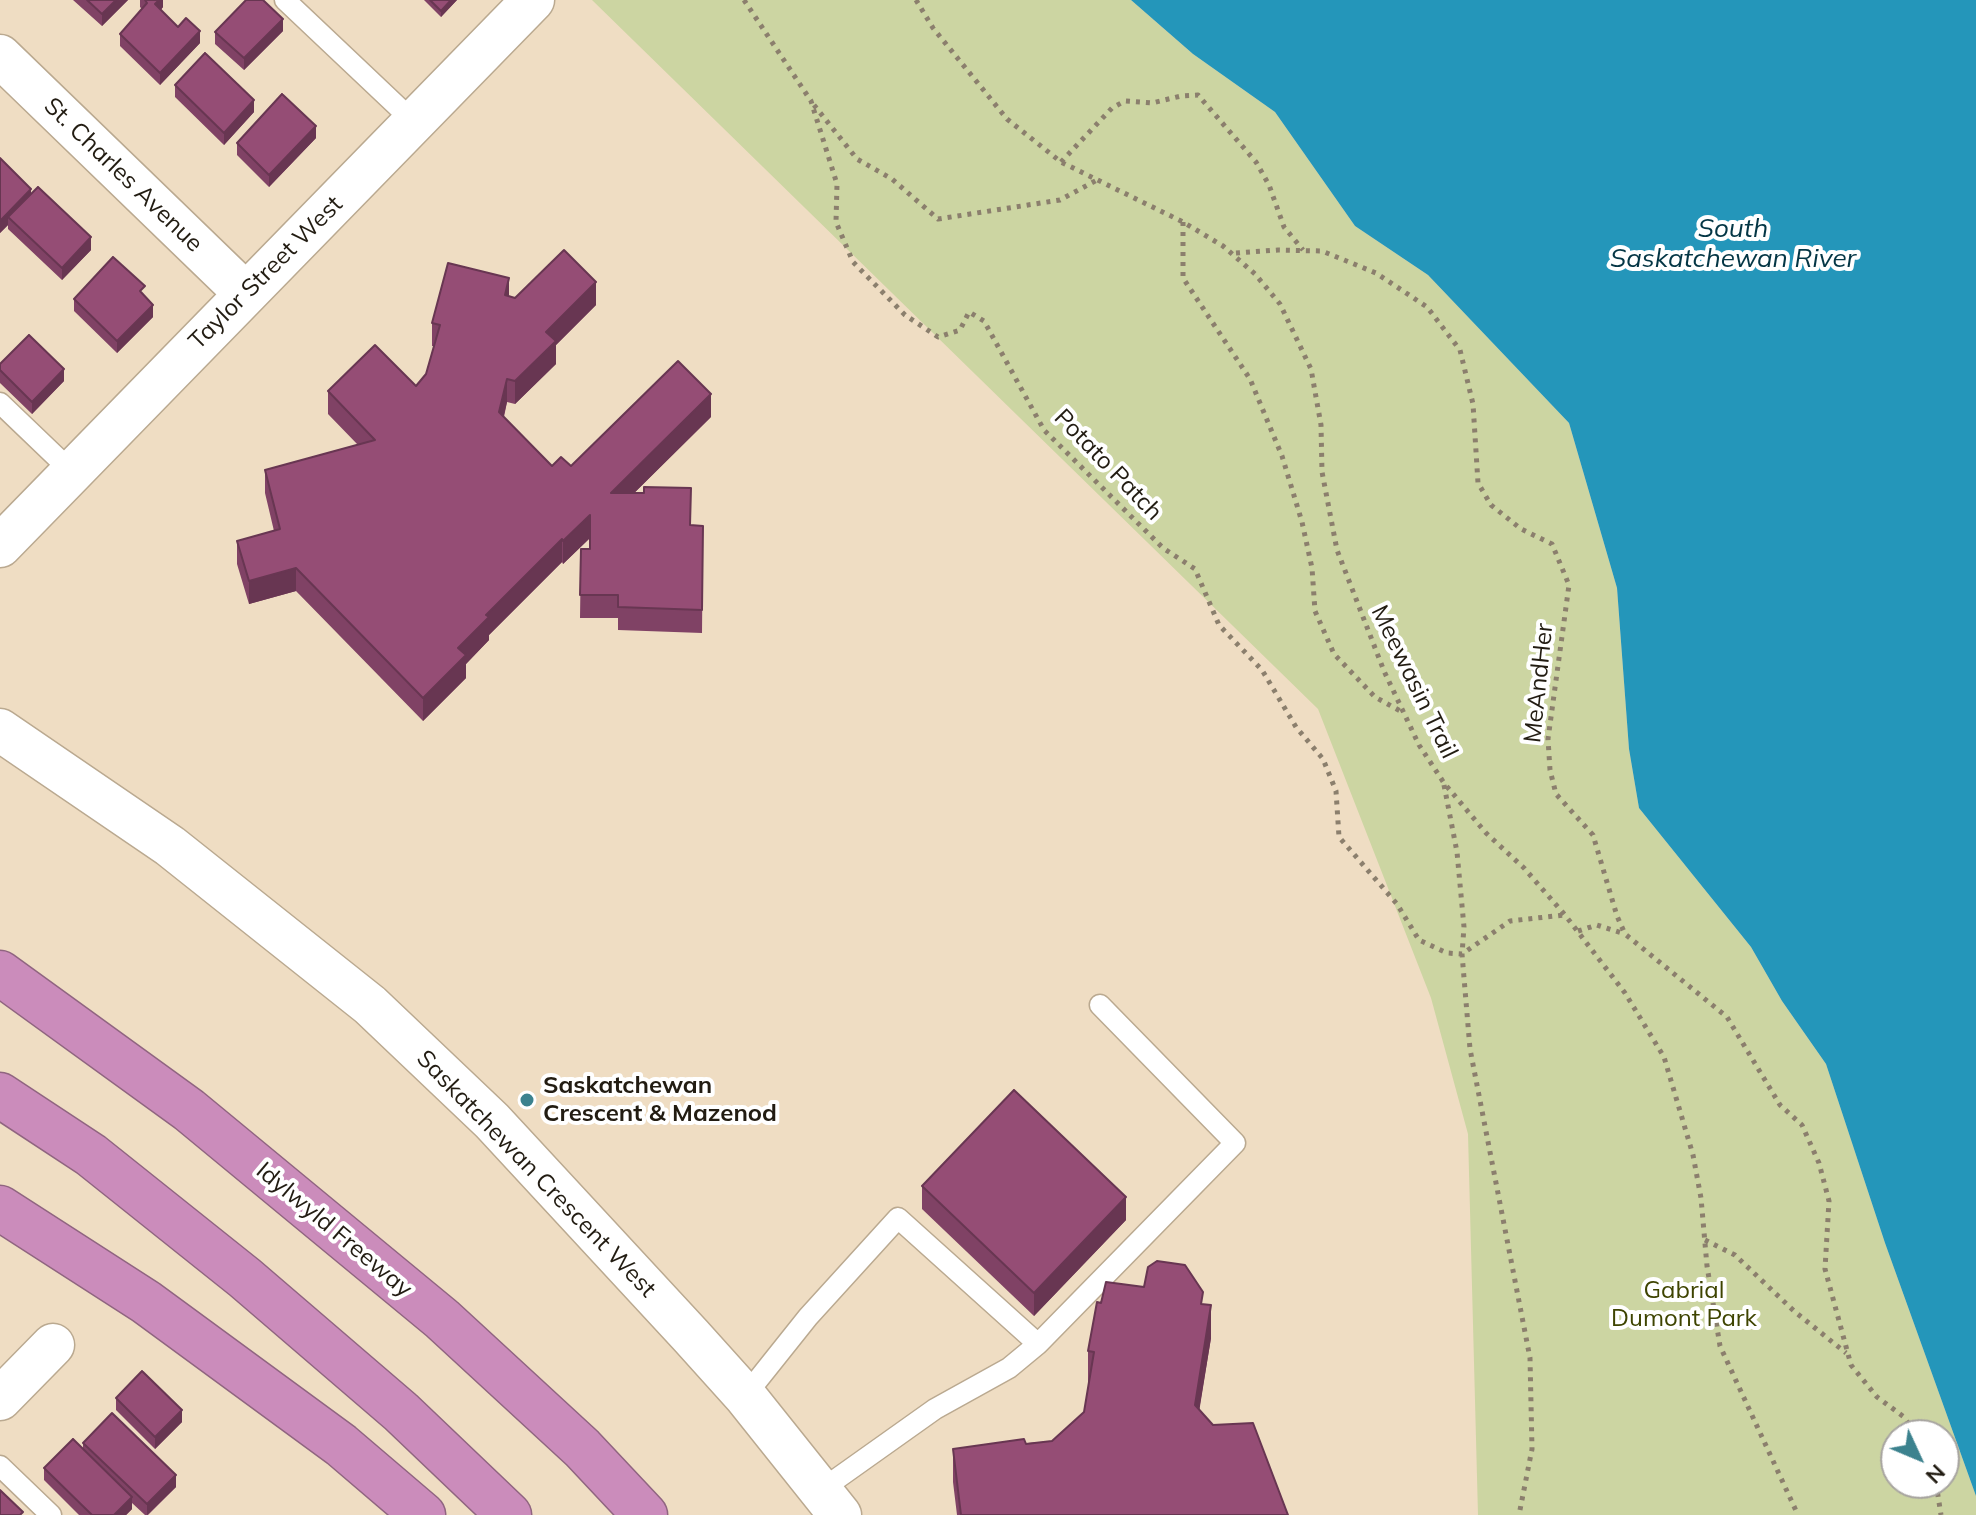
<!DOCTYPE html>
<html>
<head>
<meta charset="utf-8">
<style>
  body { margin:0 }
  #map { position:relative; width:1976px; height:1515px; overflow:hidden; background:#efddc3; font-family:Mulish,sans-serif }
  canvas { display:block }
  .north { position:absolute; left:1880px; top:1419px; width:80px; height:80px; box-sizing:border-box; background:#fff; border:2px solid #a7a4a0; border-radius:50%; rotate:134deg; font-size:22px; font-weight:700; line-height:32px; text-align:center; color:#221c12 }
  .north::after { content:''; display:block; margin:auto; width:28px; height:36px; background:#3c828e; clip-path:polygon(50% 0,100% 100%,50% 72%,0 100%) }
</style>
</head>
<body>
<div id="map">
<canvas width="1976" height="1515"></canvas>
<div class="north">N</div>
</div>
<script>
const context = document.querySelector('canvas').getContext('2d');
context.lineJoin = 'round';
function fill(path, color) {
  context.fillStyle = color;
  context.fill(path, 'evenodd');
}
function toPath(rows) {
  const path = new Path2D();
  for (const r of rows) {
    path.moveTo(r[0], r[1]);
    for (let i = 2; i < r.length; i += 2) path.lineTo(r[i], r[i + 1]);
  }
  return path;
}
function stroke(path, color, width, dash) {
  context.strokeStyle = color;
  context.lineWidth = width;
  context.lineCap = dash ? 'butt' : 'round';
  context.setLineDash(dash || []);
  context.stroke(path);
}
function label(font, color, halo, rows, align = 'center') {
  context.font = font + ' Mulish,sans-serif';
  context.lineWidth = 8;
  context.setLineDash([]);
  context.textBaseline = 'middle';
  context.strokeStyle = halo;
  context.fillStyle = color;
  for (const [text, x, y, turn = 0] of rows) {
    context.save();
    context.translate(x, y);
    context.rotate((+turn || 0) * Math.PI / 180);
    context.textAlign = isNaN(turn) ? turn : align;
    if (halo) context.strokeText(text, 0, 0);
    context.fillText(text, 0, 0);
    context.restore();
  }
}
fill(toPath([
  [592,0,1131,0,1193,54,1275,112,1355,226,1428,275,1569,423,1617,588,1629,749,1639,808,1751,947,1782,1001,1826,1064,1885,1243,1976,1496,1976,1515,1478,1515,1468,1134,1431,998,1318,709],
  [1896,1435,1944,1435,1944,1483,1896,1483]
]), '#ccd5a2');
fill(toPath([
  [1131,0,1976,0,1976,1496,1885,1243,1826,1064,1782,1001,1751,947,1639,808,1629,749,1617,588,1569,423,1428,275,1355,226,1275,112,1193,54]
]), '#2496ba');
const service = toPath([
  [285,0,414,122],
  [0,403,71,471],
  [745,1396,808,1317,898,1218,1038,1344],
  [0,1466,51,1515],
  [821,1490,935,1409,1009,1368,1038,1344,1235,1143,1100,1005]
]);
const minor = toPath([
  [0,56,245,293],
  [0,546,533,0],
  [0,730,170,846,370,1005,492,1121,691,1336,745,1396,840,1515],
  [0,1399,53,1345]
]);
const motorway = toPath([
  [0,973,189,1110,442,1319,582,1448,645,1515],
  [0,1095,91,1155,245,1278,401,1412,509,1515],
  [0,1208,146,1302,341,1445,423,1515]
]);
stroke(service, '#baa990', 23);
stroke(minor, '#baa990', 45);
stroke(motorway, '#906580', 47);
stroke(toPath([
  [744,0,811,101,837,184,836,222,853,262,905,315,938,337,960,330,969,312,984,321,1044,430,1163,548,1195,569,1219,625,1262,670,1296,727,1323,759,1336,791,1339,837,1397,904,1419,940,1447,953,1462,954,1510,921,1564,915],
  [916,0,933,28,1007,119,1061,162,1183,222,1223,246,1255,274,1280,304,1311,369,1321,425,1322,472,1337,550,1384,671,1419,745,1444,783,1486,833,1524,868,1565,915,1625,993,1664,1057,1693,1155,1701,1198,1707,1266,1720,1346,1798,1515],
  [814,105,857,159,892,179,938,219,1060,200,1097,180],
  [1061,162,1112,108,1125,101,1152,103,1181,96,1198,95,1256,162,1269,185,1284,227,1303,250],
  [1183,222,1183,278,1250,379,1282,456,1302,522,1312,568,1315,611,1334,654,1375,697,1404,713],
  [1236,253,1278,250,1322,251,1376,273,1427,307,1460,350,1473,404,1478,483,1491,505,1521,529,1552,544,1569,585,1548,739,1550,770,1556,794,1593,835,1617,916,1625,934,1727,1017,1780,1105,1802,1125,1819,1163,1829,1201,1825,1269,1851,1365,1877,1397,1904,1417,1916,1435],
  [1444,785,1457,852,1464,927,1462,954,1470,1049,1530,1358,1532,1449,1519,1515],
  [1578,931,1597,925,1625,934],
  [1705,1240,1735,1255,1794,1311,1846,1353],
  [1936,1483,1941,1515]
]), '#8b7f6d', 5, [4, 6]);
stroke(service, '#fff', 20);
stroke(minor, '#fff', 42);
stroke(motorway, '#cb8cbb', 44);
fill(toPath([
  [73,0,128,0,102,26],
  [140,0,163,0,163,7,161,10,178,27,200,43,160,85,120,46,120,34,142,9,140,7],
  [424,0,457,0,441,17],
  [283,31,244,70,215,44,215,32],
  [175,85,254,112,224,145,175,97],
  [316,138,269,187,237,155,237,143],
  [0,158,31,194,91,250,62,280,8,229,8,225,0,233],
  [145,296,153,317,117,353,74,311,74,299],
  [509,296,515,298,596,305,556,345,556,364,515,404,507,402,504,417,552,466,571,466,711,417,634,493,690,525,703,526,702,633,618,630,618,618,580,618,581,549,590,549,590,538,563,564,562,562,489,635,489,640,466,664,466,678,423,721,296,591,249,604,237,564,237,541,274,531,265,493,265,470,358,445,328,414,328,391,416,386,426,374,434,346,432,346,432,323],
  [0,364,64,381,32,414,0,383],
  [922,1186,1126,1220,1034,1316,922,1209],
  [1144,1287,1203,1304,1211,1338,1199,1410,1288,1515,957,1515,953,1482,953,1449,1052,1441,1084,1412,1089,1383,1088,1383,1088,1351,1101,1303],
  [116,1398,182,1422,155,1449,116,1410],
  [83,1443,176,1487,148,1515,145,1515,132,1503,132,1509,126,1515,79,1515,44,1480,44,1468,83,1448]
]), '#804265');
fill(toPath([
  [116,0,128,0,102,26,102,14],
  [159,0,163,0,163,7,155,16,155,4],
  [451,0,457,0,441,17,441,11],
  [283,19,283,31,244,70,244,58],
  [200,31,200,43,160,85,160,73],
  [254,100,254,112,224,145,224,133],
  [316,126,316,138,269,187,269,175],
  [31,189,31,201,8,217,8,225,0,233,0,221],
  [91,237,91,250,62,280,62,268],
  [509,278,509,301,505,295],
  [596,282,596,305,556,345,556,364,515,404,515,381,546,332],
  [153,305,153,317,117,353,117,341],
  [64,369,64,381,32,414,32,402],
  [507,379,507,402,499,435,499,412],
  [711,394,711,417,611,516,611,493],
  [590,515,590,538,563,564,563,541],
  [562,539,562,562,489,635,489,640,466,664,466,678,423,721,423,698,458,648,486,615],
  [296,568,296,591,249,604,249,581],
  [1126,1197,1126,1220,1034,1316,1034,1293],
  [1211,1305,1211,1338,1195,1437,1195,1405],
  [182,1410,182,1422,155,1449,155,1437],
  [176,1475,176,1487,147,1515,147,1504],
  [132,1497,132,1509,126,1515,114,1515]
]), '#683652');
const building = toPath([
  [87,0,116,0,102,14,87,0],
  [145,0,159,0,155,4,178,27,186,18,200,31,160,73,120,34,147,3,145,0],
  [246,0,263,0,283,19,244,58,215,32,246,0],
  [430,0,451,0,441,11,430,0],
  [205,53,254,100,224,133,175,85,205,53],
  [282,94,316,126,269,175,237,143,282,94],
  [0,158,31,189,0,221,0,158],
  [38,187,91,237,62,268,8,217,38,187],
  [564,250,596,282,546,332,556,341,515,381,507,379,499,412,552,466,561,457,571,466,678,361,711,394,611,493,644,493,644,487,691,488,690,525,703,526,702,610,618,607,618,595,580,595,581,549,590,549,590,515,563,541,562,539,486,615,489,617,458,648,466,655,423,698,296,568,249,581,237,541,280,529,265,470,375,440,328,391,375,345,416,386,426,374,440,325,432,323,448,263,509,278,505,295,515,298,564,250],
  [113,257,145,286,140,291,153,305,117,341,74,299,113,257],
  [29,335,64,369,32,402,0,370,0,364,29,335],
  [1014,1090,1126,1197,1034,1293,922,1186,1014,1090],
  [1157,1261,1185,1265,1203,1292,1201,1304,1211,1305,1195,1405,1213,1425,1253,1423,1288,1515,961,1515,953,1449,1024,1439,1026,1444,1052,1441,1084,1412,1094,1352,1088,1351,1097,1302,1101,1303,1106,1282,1144,1287,1148,1267,1157,1261],
  [142,1371,182,1410,155,1437,116,1398,142,1371],
  [112,1413,176,1475,147,1504,83,1443,112,1413],
  [73,1439,132,1497,114,1515,92,1515,44,1468,73,1439],
  [0,1490,23,1512,20,1515,0,1515,0,1490]
]);
fill(building, '#954d75');
stroke(building, '#683652', 2);
for (const [x, y, r, color] of [
  [527,1100,8,"#3c828e"]
]) {
  const dot = new Path2D();
  dot.arc(x, y, r, 0, 2 * Math.PI);
  context.fillStyle = color;
  context.fill(dot);
  stroke(dot, '#fff', 3);
}
label('24px', '#221c12', '#fff', [
  ["St. Charles Avenue",123,175,44],
  ["Taylor Street West",266,273,-45],
  ["Potato Patch",1108,465,46],
  ["Meewasin Trail",1414,682,64],
  ["MeAndHer",1539,683,-84],
  ["Saskatchewan Crescent West",536,1174,46],
  ["Idylwyld Freeway",334,1230,40]
]);
label('bold 24px', '#221c12', '#fff', [
  ["Saskatchewan",543,1086],
  ["Crescent & Mazenod",543,1114]
], 'left');
label('24px', '#3e4401', '#fff', [
  ["Gabrial",1684,1291],
  ["Dumont Park",1684,1319]
]);
label('italic 26px', '#043645', '#fff', [
  ["South",1733,229],
  ["Saskatchewan River",1733,259]
]);
</script>
</body>
</html>
